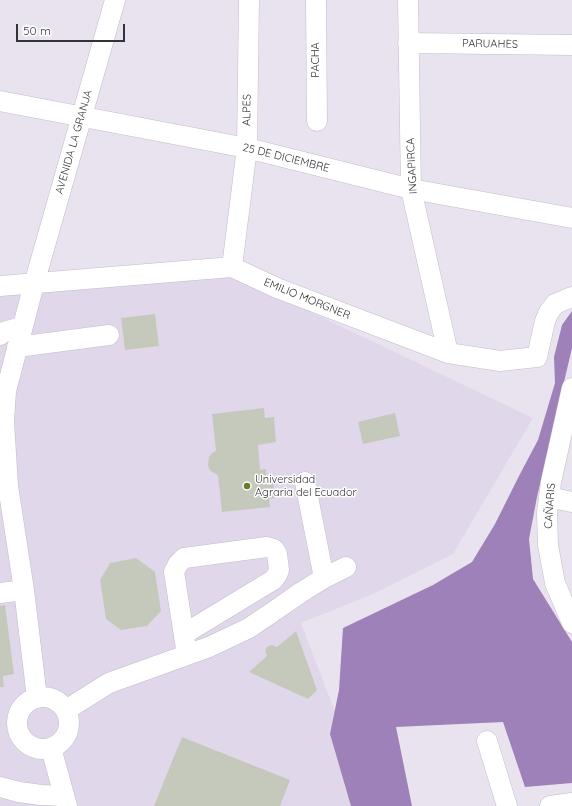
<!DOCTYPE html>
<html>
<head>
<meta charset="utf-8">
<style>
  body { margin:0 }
  #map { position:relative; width:572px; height:806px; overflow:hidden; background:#e9e3ef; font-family:Quicksand,sans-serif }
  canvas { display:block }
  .scale { position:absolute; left:16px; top:24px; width:109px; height:18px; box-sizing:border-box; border:2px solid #353337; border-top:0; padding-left:5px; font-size:12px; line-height:14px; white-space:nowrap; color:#353337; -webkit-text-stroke:3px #fff; paint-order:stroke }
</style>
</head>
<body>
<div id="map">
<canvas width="572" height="806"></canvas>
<div class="scale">50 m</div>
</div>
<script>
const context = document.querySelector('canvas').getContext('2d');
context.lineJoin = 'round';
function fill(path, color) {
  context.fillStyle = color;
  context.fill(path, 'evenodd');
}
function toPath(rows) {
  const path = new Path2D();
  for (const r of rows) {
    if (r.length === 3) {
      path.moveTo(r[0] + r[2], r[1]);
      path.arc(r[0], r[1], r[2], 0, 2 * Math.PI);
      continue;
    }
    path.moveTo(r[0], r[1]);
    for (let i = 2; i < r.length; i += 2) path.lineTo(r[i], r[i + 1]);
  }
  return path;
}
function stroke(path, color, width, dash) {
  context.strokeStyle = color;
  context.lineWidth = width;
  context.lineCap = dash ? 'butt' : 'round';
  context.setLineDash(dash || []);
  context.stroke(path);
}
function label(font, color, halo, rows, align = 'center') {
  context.font = font + ' Quicksand,sans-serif';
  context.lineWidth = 3;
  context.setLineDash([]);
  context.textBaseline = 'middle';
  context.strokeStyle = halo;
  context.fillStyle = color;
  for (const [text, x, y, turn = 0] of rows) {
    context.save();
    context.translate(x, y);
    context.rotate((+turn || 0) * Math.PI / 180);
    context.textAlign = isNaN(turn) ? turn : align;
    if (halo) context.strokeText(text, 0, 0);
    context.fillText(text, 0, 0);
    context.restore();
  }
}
fill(toPath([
  [231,274,533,418,453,554,373,594,301,623,371,806,0,806,0,292]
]), '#e1d7ea');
fill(toPath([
  [572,311,572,348,537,497,529,539,533,579,572,642,572,783,525,787,503,722,396,727,412,806,351,806,330,734,339,690,343,628,433,585,472,562,495,524,520,474,538,440,555,383,554,357,562,325]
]), '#9e81b8');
fill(toPath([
  [155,314,159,346,125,350,121,318],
  [264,408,265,418,274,417,276,442,258,445,260,470,266,469,267,481,273,480,275,498,269,499,270,507,222,512,218,475,212,472,209,469,208,464,209,457,212,453,216,451,212,414],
  [395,413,400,436,363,444,358,422],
  [136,558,155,572,161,611,147,626,121,630,106,619,100,580,110,563],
  [5,605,14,674,3,676,4,687,0,687,0,606],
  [296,631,317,690,308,699,249,672,267,656,265,650,268,646,272,645,277,647],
  [182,737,290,780,280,806,154,806]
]), '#c5c9bc');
const minor = toPath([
  [316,0,317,121],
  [408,0,411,189,448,353],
  [408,43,572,45],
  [0,101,247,148,411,189,572,218],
  [232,267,247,148,249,0],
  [0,286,232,267,277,288,448,353,500,361,537,357,545,321,549,312,555,304,572,297],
  [0,335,4,332,22,327],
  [17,347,109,335],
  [572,388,551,482,547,513,548,545,555,583,572,623],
  [305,482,324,578],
  [549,497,572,502],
  [0,593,24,590],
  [184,634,273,580,277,575,279,570,277,554,274,549,267,547,184,558,178,564,174,572,187,655],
  [43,723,26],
  [37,698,24,590,8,486,4,421,6,391,34,284,115,0],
  [66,710,109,683,209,647,249,628,280,607,300,593,324,578,346,567],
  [487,741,507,806],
  [51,748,67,806],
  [0,787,19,792,41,795,64,796],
  [550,806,572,803]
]);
stroke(minor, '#c2bcc8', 21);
stroke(minor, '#fff', 20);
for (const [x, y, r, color] of [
  [247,486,4,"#6c7a28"]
]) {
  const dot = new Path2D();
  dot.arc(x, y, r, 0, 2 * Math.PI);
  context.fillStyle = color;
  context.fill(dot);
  stroke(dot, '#fff', 1.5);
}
label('11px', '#353337', '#fff', [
  ["PARUAHES",490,44,1],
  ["PACHA",316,60,-90],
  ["ALPES",247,110,-89],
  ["AVENIDA LA GRANJA",74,142,-74],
  ["25 DE DICIEMBRE",286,158,14],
  ["INGAPIRCA",412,166,-93],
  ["EMILIO MORGNER",307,299,22],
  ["CAÑARIS",550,506,-86]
]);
label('11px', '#353337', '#fff', [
  ["Universidad",255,480],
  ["Agraria del Ecuador",255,493]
], 'left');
</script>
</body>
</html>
